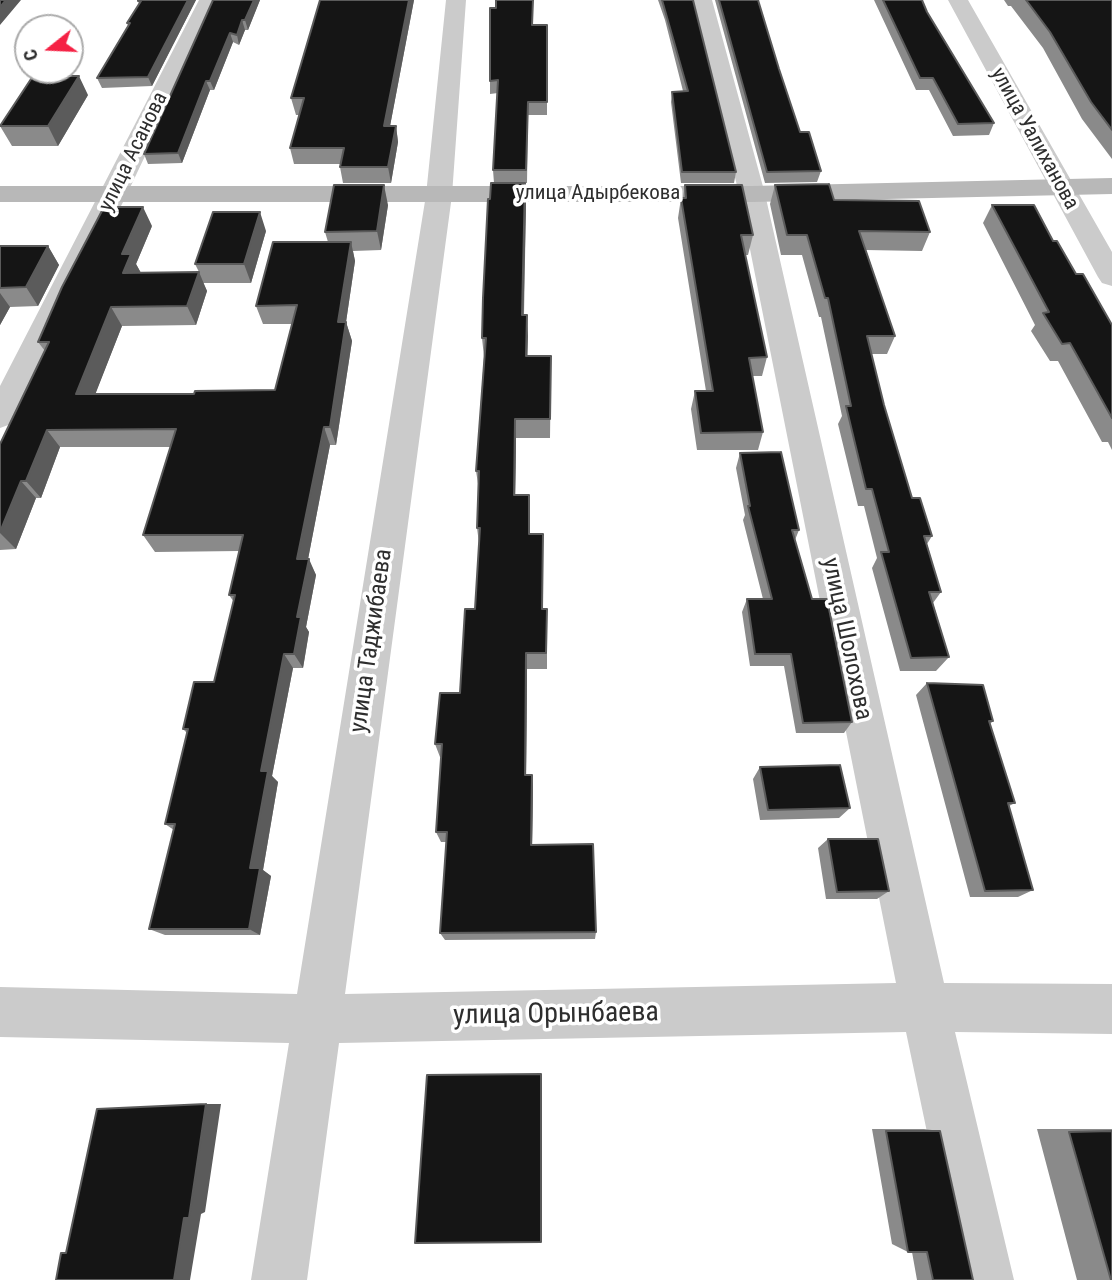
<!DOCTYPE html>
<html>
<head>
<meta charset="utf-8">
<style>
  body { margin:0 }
  #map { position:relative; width:1112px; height:1280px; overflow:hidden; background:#fff; font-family:"Roboto Condensed",sans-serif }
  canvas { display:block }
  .north { position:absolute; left:14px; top:14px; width:70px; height:70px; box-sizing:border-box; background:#fff; border:2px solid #ababab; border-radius:50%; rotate:252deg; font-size:19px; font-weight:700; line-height:28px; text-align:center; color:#2e2e2e }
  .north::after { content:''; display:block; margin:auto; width:24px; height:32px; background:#f52144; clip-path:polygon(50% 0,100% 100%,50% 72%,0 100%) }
</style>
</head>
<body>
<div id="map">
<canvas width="1112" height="1280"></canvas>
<div class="north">С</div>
</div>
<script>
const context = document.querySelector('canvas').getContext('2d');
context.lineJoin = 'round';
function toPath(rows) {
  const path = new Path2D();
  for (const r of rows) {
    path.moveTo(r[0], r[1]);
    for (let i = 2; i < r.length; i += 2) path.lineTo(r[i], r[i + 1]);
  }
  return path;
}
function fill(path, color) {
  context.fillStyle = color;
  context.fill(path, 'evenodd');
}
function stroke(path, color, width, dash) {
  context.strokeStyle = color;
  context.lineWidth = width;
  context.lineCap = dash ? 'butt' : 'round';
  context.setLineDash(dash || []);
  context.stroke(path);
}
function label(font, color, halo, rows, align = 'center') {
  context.font = font + ' "Roboto Condensed",sans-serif';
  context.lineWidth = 7;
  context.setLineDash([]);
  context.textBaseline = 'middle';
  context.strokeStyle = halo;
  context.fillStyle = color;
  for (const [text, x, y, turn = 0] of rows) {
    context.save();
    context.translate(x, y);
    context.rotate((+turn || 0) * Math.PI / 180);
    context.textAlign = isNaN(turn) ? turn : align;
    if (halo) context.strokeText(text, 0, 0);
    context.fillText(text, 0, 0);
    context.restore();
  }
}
fill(toPath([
  [199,0,219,0,127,194,16,416,11,424,0,428,0,386,199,0],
  [446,0,466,0,452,195,345,994,896,983,739,194,692,0,712,0,765,194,944,983,1112,984,1112,1034,955,1032,1014,1280,958,1280,906,1032,339,1043,307,1280,251,1280,289,1043,0,1037,0,987,297,994,426,195,446,0],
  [948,0,968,0,1112,252,1112,286,1102,283,1098,277,948,0]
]), '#cbcbcb');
fill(toPath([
  [1112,178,1112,194,752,202,0,202,0,186,752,186,1112,178]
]), '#b8b8b8');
fill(toPath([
  [196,0,152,86,102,88,97,78,128,26,127,23,139,4,138,1],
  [213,0,260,0,248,30,245,30,239,45,233,42,214,90,210,90,182,163,148,164,144,154],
  [320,0,414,0,390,126,396,126,398,142,391,183,343,183,340,167,340,164,294,164,290,148,299,115,296,115,291,98],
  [658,0,693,0,736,172,734,183,681,183,671,102,672,92,683,91,665,20],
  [715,0,758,0,779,69,800,132,821,171,817,182,765,183],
  [874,0,922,0,927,12,994,123,989,135,953,136,929,90,916,90],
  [1004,0,1112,0,1112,159,1082,119,1043,48,1011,6,1008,6],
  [533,25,547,25,547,115,528,115,527,183,525,183,526,205,524,315,527,315,527,356,551,356,550,438,516,438,515,495,530,514,530,534,543,609,547,609,547,669,527,669,526,775,532,775,533,787,532,845,596,932,595,939,445,940,440,933,446,842,441,842,436,832,441,757,440,757,435,744,460,693,475,609,479,543,477,528,479,490,476,471,484,357,482,338,490,199,494,183,493,170,498,93,490,94,490,81],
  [88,95,58,146,12,146,0,126],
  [685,185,753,235,748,255,745,255,767,357,762,376,752,376,763,432,758,450,697,450,691,409,695,391,706,391,678,218,681,198,683,198],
  [775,185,834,200,930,232,922,251,866,250,895,336,887,354,871,354,884,405,912,498,932,536,927,544,941,592,933,603,949,657,936,671,900,671,872,568,877,558,864,506,858,506,838,424,842,416,821,317,819,317,802,255,781,255,770,204],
  [388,205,381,250,353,251,355,261,346,322,352,341,336,445,330,445,308,559,316,575,306,627,309,632,303,668,293,668,272,776,278,782,263,870,271,876,260,935,165,935,149,929,174,830,165,824,187,733,183,729,214,682,234,602,229,595,239,551,155,552,143,535,171,447,60,447,41,498,36,498,16,549,0,550,0,444,45,351,38,342,152,226,136,264,141,273,199,272,195,264,266,231,251,283,203,283,207,291,196,325,122,326,95,394,194,394,275,390,292,324,263,324,256,306,328,242,325,232],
  [992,205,1053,241,1112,325,1112,450,1108,442,1102,442,1058,361,1050,361,1031,331,1035,325,983,223],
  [0,246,48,246,59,265,38,306,10,307,0,325],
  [740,453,799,530,795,540,812,599,852,722,844,733,796,733,784,666,750,666,742,612,747,599,763,599,743,520,745,515,736,468],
  [927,683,993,721,990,724,1015,803,1009,806,1033,890,1018,897,970,897,916,695],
  [760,767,850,808,839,818,760,820,753,779],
  [828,839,889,891,877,899,826,899,818,848],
  [872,1129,924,1129,940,1131,973,1280,917,1280,912,1252,908,1252,892,1244],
  [1037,1129,1112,1129,1112,1280,1077,1280]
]), '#8a8a8a');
fill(toPath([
  [6,0,21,0,0,25,0,7],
  [188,0,196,0,152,86,148,77],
  [254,0,260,0,248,30,245,20],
  [409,0,414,0,387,142,384,126],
  [242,20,245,30,239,45,237,35],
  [230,33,233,42,214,90,210,81],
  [79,76,88,95,58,146,48,126],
  [206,81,210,90,182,163,178,153],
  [396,126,398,142,391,183,388,167],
  [525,183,526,205,523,336,522,315],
  [384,185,388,205,381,250,377,231],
  [143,207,152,226,136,264,141,273,123,273,122,254],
  [260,212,266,231,251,283,244,264],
  [351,242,355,261,346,322,352,341,336,445,330,427,338,322],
  [48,246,59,265,38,306,26,287],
  [199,272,207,291,196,325,187,306],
  [0,293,10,307,0,325],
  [111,307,122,326,88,413,76,394],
  [527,315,528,336,527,376,526,356],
  [515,419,516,438,515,514,514,495],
  [324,427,330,445,305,575,297,559],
  [47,430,60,447,41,498,26,481],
  [21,481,36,498,16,549,0,533,0,532],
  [529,495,530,514,530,552,529,534],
  [309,559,316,575,306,627,309,632,303,668,294,654,297,617],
  [526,653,527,669,526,787,525,775],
  [284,654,293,668,272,776,278,782,263,870,271,876,260,935,249,929,250,868,261,771],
  [532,775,533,787,532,854,531,845],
  [541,1074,542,1232,541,1242],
  [206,1104,221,1104,205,1212,201,1214,190,1280,174,1280,184,1218]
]), '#5b5b5b');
const building = toPath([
  [0,0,6,0,0,7,0,0],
  [138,0,188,0,148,77,97,78,130,23,127,23,141,1,138,1,138,0],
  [213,0,254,0,245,20,242,20,237,35,230,33,210,81,206,81,178,153,144,154,213,0],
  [320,0,409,0,384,126,396,126,388,167,340,167,344,148,290,148,304,98,291,98,320,0],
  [496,0,533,0,532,25,547,25,547,102,528,102,526,170,493,170,498,80,490,81,490,8,496,8,496,0],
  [662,0,693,0,736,172,682,172,672,92,688,91,662,0],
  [719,0,758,0,779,69,800,132,809,132,821,171,767,172,719,0],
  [883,0,922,0,927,12,994,123,958,124,933,78,920,78,883,0],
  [1026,0,1112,0,1112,130,1091,102,1050,32,1026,0],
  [33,76,79,76,48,126,0,126,33,76],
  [491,183,525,183,522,315,527,315,526,356,551,356,550,419,515,419,514,495,529,495,529,534,543,534,542,609,547,609,546,653,526,653,525,775,532,775,531,845,593,844,596,932,440,933,447,832,436,832,442,744,435,744,440,693,460,693,465,609,475,609,480,528,477,528,479,471,476,471,486,338,482,338,483,298,488,199,490,199,491,183],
  [829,184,834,200,919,201,930,232,859,231,895,336,867,336,884,405,912,498,920,498,932,536,924,536,941,592,929,592,949,657,911,658,881,552,889,552,872,489,866,489,846,406,851,406,828,298,825,298,807,235,787,235,775,185,829,184],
  [334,185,384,185,377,231,325,232,334,185],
  [685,185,742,185,753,235,741,235,767,357,749,358,763,432,701,433,695,391,713,391,681,198,686,198,685,185],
  [992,205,1034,205,1053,241,1057,241,1076,274,1083,274,1112,325,1112,418,1070,343,1062,344,1043,313,1049,312,992,205],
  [104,207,143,207,122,254,131,254,123,273,199,272,187,306,111,307,76,394,194,394,195,391,275,390,297,305,256,306,273,242,351,242,338,322,346,322,330,427,324,427,297,559,309,559,297,617,301,617,294,654,284,654,261,771,268,771,250,868,260,868,249,929,149,929,175,824,165,824,188,729,183,729,194,682,214,682,235,595,229,595,243,535,143,535,176,429,47,430,26,481,21,481,0,532,0,444,49,342,38,342,62,287,104,207],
  [213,212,260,212,244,264,195,264,213,212],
  [0,246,48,246,26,287,0,288,0,246],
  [781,452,799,530,792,530,812,599,827,599,852,722,803,723,791,654,755,654,747,599,772,599,748,506,750,506,740,453,781,452],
  [927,683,983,685,993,721,989,721,1015,803,1008,803,1033,890,985,891,927,683],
  [840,765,850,808,768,810,760,767,840,765],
  [828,839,878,839,889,891,837,892,828,839],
  [541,1074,541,1242,415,1243,427,1075,541,1074],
  [206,1104,189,1218,184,1218,174,1280,56,1280,61,1253,66,1253,97,1109,206,1104],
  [886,1131,940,1131,973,1280,933,1280,927,1252,908,1252,886,1131],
  [1112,1131,1112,1280,1111,1280,1069,1132,1112,1131]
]);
fill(building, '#151515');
stroke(building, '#5b5b5b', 2);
label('21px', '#2e2e2e', '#fff', [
  ["улица Уалиханова",1034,139,61],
  ["улица Асанова",134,152,-64],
  ["улица Адырбекова",598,194]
]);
label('24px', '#2e2e2e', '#fff', [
  ["улица Шолохова",846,639,78],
  ["улица Таджибаева",372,641,-82]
]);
label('28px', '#2e2e2e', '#fff', [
  ["улица Орынбаева",556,1015,-1]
]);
</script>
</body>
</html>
